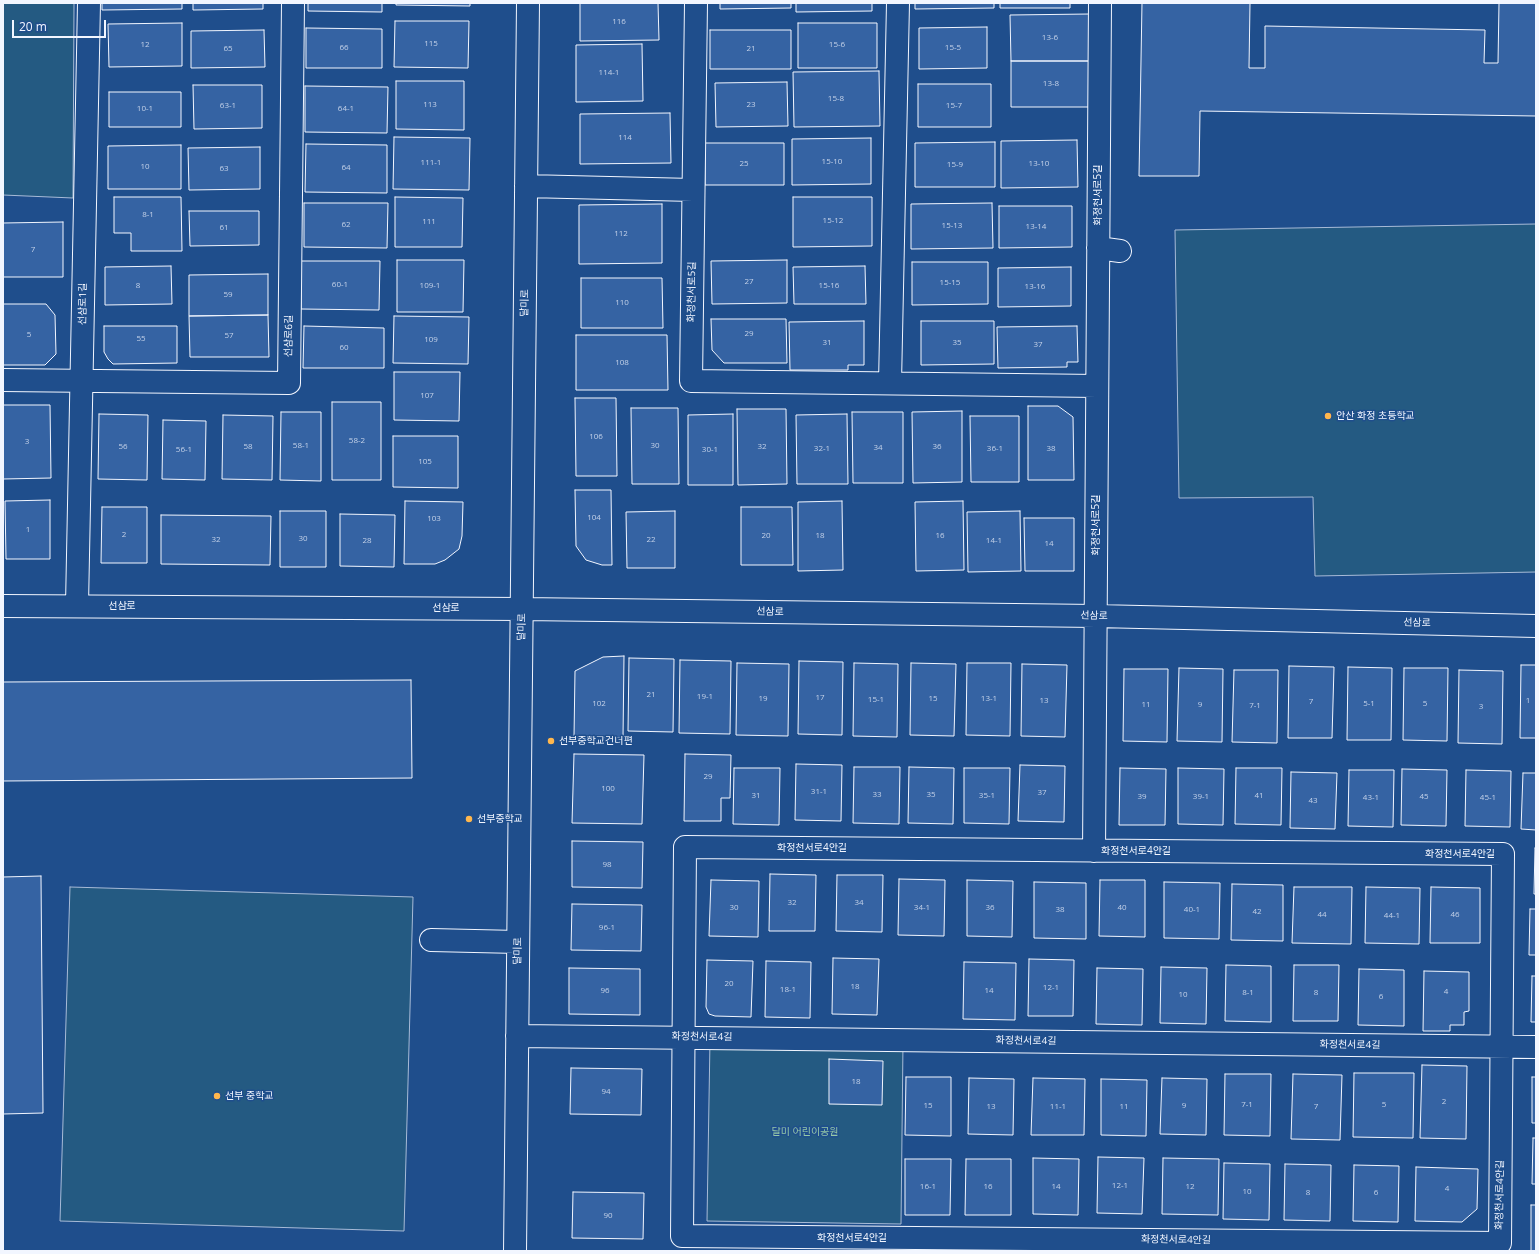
<!DOCTYPE html>
<html>
<head>
<meta charset="utf-8">
<style>
  body { margin:0 }
  #map { position:relative; width:1539px; height:1254px; overflow:hidden; background:#1f4e8c; font-family:"Open Sans",sans-serif }
  canvas { display:block }
  .frame { position:absolute; inset:0; border:4px solid #f2f6ff; pointer-events:none }
  .scale { position:absolute; left:12px; top:20px; width:94px; height:18px; box-sizing:border-box; border:2px solid #f2f6ff; border-top:0; padding-left:5px; font-size:12px; line-height:14px; white-space:nowrap; color:#f2f6ff; -webkit-text-stroke:3px #1f4e8c; paint-order:stroke }
</style>
</head>
<body>
<div id="map">
<canvas width="1539" height="1254"></canvas>
<div class="frame"></div>
<div class="scale">20 m</div>
</div>
<script>
const context = document.querySelector('canvas').getContext('2d');
context.lineJoin = 'round';
function fill(path, color) {
  context.fillStyle = color;
  context.fill(path, 'evenodd');
}
function toPath(rows) {
  const path = new Path2D();
  for (const r of rows) {
    path.moveTo(r[0], r[1]);
    for (let i = 2; i < r.length; i += 2) path.lineTo(r[i], r[i + 1]);
  }
  return path;
}
function stroke(path, color, width, dash) {
  context.strokeStyle = color;
  context.lineWidth = width;
  context.lineCap = dash ? 'butt' : 'round';
  context.setLineDash(dash || []);
  context.stroke(path);
}
function label(font, color, halo, rows, align = 'center') {
  context.font = font + ' "Open Sans","Noto Sans KR",sans-serif';
  context.lineWidth = 3;
  context.setLineDash([]);
  context.textBaseline = 'middle';
  context.strokeStyle = halo;
  context.fillStyle = color;
  for (const [text, x, y, turn = 0] of rows) {
    context.save();
    context.translate(x, y);
    context.rotate((+turn || 0) * Math.PI / 180);
    context.textAlign = isNaN(turn) ? turn : align;
    if (halo) context.strokeText(text, 0, 0);
    context.fillText(text, 0, 0);
    context.restore();
  }
}
const green = toPath([
  [3,3,74,3,73,198,3,195,3,3],
  [1536,224,1536,572,1315,576,1313,497,1179,498,1175,230,1536,224],
  [70,887,413,897,404,1231,60,1221,70,887],
  [710,1040,903,1043,901,1224,707,1221,710,1040]
]);
fill(green, '#245a82');
stroke(green, '#a8bbd7', 1);
const building = toPath([
  [102,3,182,3,182,9,102,10,102,3],
  [193,3,263,3,263,9,193,10,193,3],
  [308,3,382,3,382,12,308,11,308,3],
  [396,3,470,3,470,6,396,5,396,3],
  [580,3,658,3,659,40,580,41,580,3],
  [720,3,791,3,791,8,720,9,720,3],
  [796,3,872,3,872,11,796,12,796,3],
  [915,3,994,3,994,8,915,9,915,3],
  [1000,3,1070,3,1070,8,1000,8,1000,3],
  [1142,3,1250,3,1249,68,1265,68,1265,26,1485,30,1484,63,1498,63,1499,3,1536,3,1536,116,1200,111,1199,176,1139,176,1142,3],
  [1090,14,1090,61,1011,61,1010,15,1090,14],
  [395,21,469,21,468,68,394,67,395,21],
  [182,23,182,66,109,67,108,24,182,23],
  [798,23,877,23,877,68,798,68,798,23],
  [987,27,987,68,919,69,919,28,987,27],
  [306,28,382,29,382,68,306,68,306,28],
  [264,30,265,67,191,68,191,31,264,30],
  [710,30,791,30,791,69,710,69,710,30],
  [642,44,643,101,576,102,576,45,642,44],
  [1011,61,1090,61,1090,107,1011,107,1011,61],
  [879,71,880,126,794,127,793,72,879,71],
  [396,81,464,81,464,130,396,129,396,81],
  [787,82,788,126,716,127,715,83,787,82],
  [918,84,991,84,991,127,918,127,918,84],
  [193,85,262,85,262,128,194,129,193,85],
  [305,86,388,87,387,133,305,132,305,86],
  [109,92,181,92,181,127,109,127,109,92],
  [670,113,671,163,580,164,580,114,670,113],
  [394,137,470,138,469,190,393,189,394,137],
  [871,138,871,184,792,185,792,139,871,138],
  [1077,140,1078,187,1001,188,1001,141,1077,140],
  [995,142,995,187,915,187,915,143,995,142],
  [705,143,784,143,784,185,705,185,705,143],
  [306,144,387,145,387,193,305,192,306,144],
  [181,145,181,189,108,189,108,146,181,145],
  [260,147,260,189,189,190,188,148,260,147],
  [114,197,181,197,182,251,131,251,131,233,114,233,114,197],
  [395,197,463,198,462,247,395,247,395,197],
  [793,197,872,197,872,246,793,247,793,197],
  [304,203,388,203,387,248,304,247,304,203],
  [992,203,993,248,911,249,911,204,992,203],
  [662,204,662,263,579,264,579,205,662,204],
  [999,206,1072,206,1072,247,999,248,999,206],
  [189,211,259,211,259,245,190,246,189,211],
  [63,222,63,277,3,277,3,223,63,222],
  [397,260,464,260,463,312,397,312,397,260],
  [787,260,787,303,712,304,711,261,787,260],
  [301,261,380,261,379,310,301,309,301,261],
  [912,262,988,262,988,304,912,305,912,262],
  [171,266,172,304,105,305,105,267,171,266],
  [865,266,866,304,794,304,793,267,865,266],
  [1071,267,1071,306,998,307,998,268,1071,267],
  [268,274,268,315,189,316,189,275,268,274],
  [581,278,662,278,663,328,581,328,581,278],
  [3,304,46,304,55,315,56,354,45,365,3,365,3,304],
  [268,315,269,357,190,357,189,316,268,315],
  [394,316,469,317,468,364,393,363,394,316],
  [711,319,786,319,787,363,724,363,712,350,711,319],
  [864,321,864,365,848,365,848,370,790,370,789,322,864,321],
  [921,321,994,321,994,364,921,365,921,321],
  [104,326,177,326,177,363,113,364,108,359,104,352,104,326],
  [304,326,384,328,384,368,303,368,304,326],
  [1077,326,1078,362,1067,362,1067,367,998,368,997,327,1077,326],
  [576,335,667,335,668,390,576,390,576,335],
  [394,372,460,372,459,421,394,420,394,372],
  [575,398,616,398,617,476,576,476,575,398],
  [332,402,381,402,381,480,332,480,332,402],
  [3,405,50,405,51,478,3,479,3,405],
  [1028,406,1058,406,1073,417,1074,480,1028,480,1028,406],
  [631,408,678,408,679,484,632,484,631,408],
  [737,409,786,409,787,484,738,485,737,409],
  [962,411,962,482,913,483,912,412,962,411],
  [281,412,321,412,321,481,280,480,281,412],
  [852,412,903,412,903,483,853,483,852,412],
  [99,414,148,415,147,480,98,479,99,414],
  [733,414,733,485,688,485,688,415,733,414],
  [847,414,848,484,797,484,796,415,847,414],
  [223,415,273,416,272,480,222,479,223,415],
  [970,416,1019,416,1019,482,971,482,970,416],
  [163,420,206,421,205,480,162,479,163,420],
  [393,436,458,436,458,488,393,487,393,436],
  [575,490,611,490,612,565,602,565,586,560,576,546,575,490],
  [50,500,50,559,6,559,5,501,50,500],
  [405,501,463,502,462,536,459,549,445,560,435,564,404,564,405,501],
  [842,501,843,570,798,571,798,502,842,501],
  [963,501,964,570,916,571,915,502,963,501],
  [102,507,147,507,147,563,101,563,102,507],
  [741,507,792,507,793,565,741,565,741,507],
  [280,511,326,511,326,567,280,567,280,511],
  [675,511,675,568,627,568,626,512,675,511],
  [1020,511,1021,571,968,572,967,512,1020,511],
  [340,514,395,515,394,567,340,566,340,514],
  [161,515,271,516,270,565,161,564,161,515],
  [1024,518,1074,518,1074,571,1025,571,1024,518],
  [624,656,623,738,574,737,575,671,603,657,624,656],
  [629,658,674,659,673,732,628,731,629,658],
  [680,660,731,661,730,734,679,733,680,660],
  [799,661,843,662,842,735,798,734,799,661],
  [737,663,789,664,788,736,736,735,737,663],
  [854,663,898,664,897,737,853,736,854,663],
  [911,663,956,664,954,736,910,735,911,663],
  [967,663,1011,663,1010,736,966,735,967,663],
  [1022,664,1067,665,1065,737,1021,736,1022,664],
  [1521,665,1536,665,1536,738,1520,738,1521,665],
  [1289,666,1334,667,1332,738,1288,738,1289,666],
  [1348,667,1392,668,1391,740,1347,740,1348,667],
  [1179,668,1223,669,1222,742,1177,741,1179,668],
  [1404,668,1448,668,1447,741,1403,740,1404,668],
  [1124,669,1168,669,1167,742,1123,741,1124,669],
  [1234,670,1278,670,1277,743,1232,742,1234,670],
  [1459,670,1503,671,1502,744,1458,743,1459,670],
  [411,680,412,778,3,781,3,682,411,680],
  [574,754,644,755,642,824,572,823,574,754],
  [685,754,731,755,730,798,721,798,721,821,684,821,685,754],
  [796,764,842,765,841,821,795,820,796,764],
  [1020,765,1065,766,1064,822,1018,821,1020,765],
  [854,767,900,767,899,824,853,823,854,767],
  [909,767,954,768,953,824,908,823,909,767],
  [734,768,780,768,779,825,733,824,734,768],
  [964,768,1010,768,1009,824,964,823,964,768],
  [1120,768,1166,769,1165,825,1119,825,1120,768],
  [1178,768,1224,769,1223,825,1178,824,1178,768],
  [1236,768,1282,768,1281,825,1235,824,1236,768],
  [1402,769,1447,770,1446,826,1401,825,1402,769],
  [1349,770,1394,770,1393,827,1348,826,1349,770],
  [1466,770,1511,771,1510,827,1465,826,1466,770],
  [1291,772,1337,773,1335,829,1290,828,1291,772],
  [1523,773,1536,773,1536,830,1521,829,1523,773],
  [572,841,643,842,642,888,572,887,572,841],
  [1535,848,1536,848,1536,894,1534,894,1535,848],
  [770,874,816,875,815,931,769,931,770,874],
  [837,875,883,875,882,932,836,931,837,875],
  [41,876,43,1113,3,1114,3,877,41,876],
  [899,879,945,880,944,936,898,935,899,879],
  [711,880,759,881,758,937,709,936,711,880],
  [967,880,1013,881,1012,937,967,936,967,880],
  [1100,880,1145,880,1145,937,1099,936,1100,880],
  [1034,882,1086,883,1086,939,1034,938,1034,882],
  [1164,882,1220,883,1219,939,1164,938,1164,882],
  [1232,884,1283,885,1283,941,1231,940,1232,884],
  [1294,887,1352,887,1351,944,1292,943,1294,887],
  [1366,887,1420,888,1419,944,1365,943,1366,887],
  [1431,887,1480,888,1480,943,1430,943,1431,887],
  [572,904,642,905,641,951,571,950,572,904],
  [1530,909,1536,909,1536,955,1529,955,1530,909],
  [833,958,879,959,877,1015,832,1014,833,958],
  [1029,959,1074,960,1073,1016,1028,1016,1029,959],
  [707,960,753,961,751,1017,715,1016,709,1014,706,1007,707,960],
  [766,961,811,962,810,1018,765,1017,766,961],
  [964,962,1016,963,1015,1020,963,1019,964,962],
  [1226,965,1271,966,1271,1022,1225,1021,1226,965],
  [1294,965,1339,965,1338,1021,1293,1021,1294,965],
  [1161,967,1207,968,1206,1024,1160,1023,1161,967],
  [569,968,640,969,640,1015,569,1014,569,968],
  [1097,968,1143,969,1142,1025,1096,1024,1097,968],
  [1359,969,1404,970,1404,1026,1358,1025,1359,969],
  [1424,971,1469,972,1469,1011,1464,1012,1464,1025,1450,1025,1450,1031,1423,1031,1424,971],
  [1532,976,1536,976,1536,1022,1531,1022,1532,976],
  [829,1059,883,1061,882,1105,829,1104,829,1059],
  [1422,1065,1467,1066,1466,1139,1420,1138,1422,1065],
  [571,1068,642,1069,641,1115,570,1114,571,1068],
  [1354,1073,1414,1073,1413,1138,1353,1137,1354,1073],
  [1225,1074,1271,1074,1270,1136,1224,1135,1225,1074],
  [1293,1074,1342,1075,1340,1140,1291,1139,1293,1074],
  [906,1077,951,1077,951,1136,905,1135,906,1077],
  [1532,1077,1536,1077,1536,1123,1532,1123,1532,1077],
  [969,1078,1014,1079,1013,1135,968,1134,969,1078],
  [1033,1078,1085,1079,1084,1135,1031,1135,1033,1078],
  [1162,1078,1207,1079,1206,1135,1160,1134,1162,1078],
  [1101,1079,1147,1080,1146,1136,1101,1135,1101,1079],
  [1533,1138,1536,1138,1536,1184,1532,1184,1533,1138],
  [1098,1157,1144,1158,1142,1214,1097,1213,1098,1157],
  [1033,1158,1079,1159,1078,1215,1033,1214,1033,1158],
  [1163,1158,1219,1159,1218,1215,1162,1214,1163,1158],
  [905,1159,951,1159,950,1215,905,1215,905,1159],
  [966,1159,1011,1159,1011,1215,965,1215,966,1159],
  [1224,1163,1270,1164,1269,1220,1223,1219,1224,1163],
  [1285,1164,1331,1165,1330,1221,1284,1220,1285,1164],
  [1354,1165,1399,1166,1398,1222,1353,1221,1354,1165],
  [1416,1167,1478,1169,1477,1209,1462,1222,1415,1221,1416,1167],
  [573,1192,644,1193,643,1239,572,1238,573,1192],
  [1531,1205,1536,1205,1536,1251,1531,1251,1531,1205]
]);
fill(building, '#3563a3');
stroke(building, '#f2f6ff', 1);
const minor = toPath([
  [696,3,691,381,1097,386],
  [526,186,693,190],
  [1098,248,1120,251],
  [3,380,289,383,293,3],
  [890,383,898,3],
  [77,605,89,3],
  [3,606,522,609,1096,616,1536,626],
  [685,847,1503,854,1500,1243,682,1236,685,847],
  [1094,851,1100,3],
  [431,940,518,942],
  [517,1036,1536,1047],
  [515,1251,528,3]
]);
stroke(minor, '#f2f6ff', 24);
stroke(minor, '#1f4e8c', 22);
for (const [x, y, r, color] of [
  [1328,416,4,"#ffb74d"],
  [551,741,4,"#ffb74d"],
  [469,819,4,"#ffb74d"],
  [217,1096,4,"#ffb74d"]
]) {
  const dot = new Path2D();
  dot.arc(x, y, r, 0, 2 * Math.PI);
  context.fillStyle = color;
  context.fill(dot);
  stroke(dot, '#1f4e8c', 1.5);
}
label('8px', '#c3d1e8', null, [
  ["116",619,22],
  ["13-6",1050,38],
  ["115",431,44],
  ["12",145,45],
  ["15-6",837,45],
  ["66",344,48],
  ["15-5",953,48],
  ["65",228,49],
  ["21",751,49],
  ["114-1",609,73],
  ["13-8",1051,84],
  ["15-8",836,99],
  ["113",430,105],
  ["23",751,105],
  ["63-1",228,106],
  ["15-7",954,106],
  ["10-1",145,109],
  ["64-1",346,109],
  ["114",625,138],
  ["15-10",832,162],
  ["111-1",431,163],
  ["25",744,164],
  ["13-10",1039,164],
  ["15-9",955,165],
  ["10",145,167],
  ["64",346,168],
  ["63",224,169],
  ["8-1",148,215],
  ["15-12",833,221],
  ["111",429,222],
  ["62",346,225],
  ["15-13",952,226],
  ["13-14",1036,227],
  ["61",224,228],
  ["112",621,234],
  ["7",33,250],
  ["27",749,282],
  ["15-15",950,283],
  ["60-1",340,285],
  ["8",138,286],
  ["109-1",430,286],
  ["15-16",829,286],
  ["13-16",1035,287],
  ["59",228,295],
  ["110",622,303],
  ["29",749,334],
  ["5",29,335],
  ["57",229,336],
  ["55",141,339],
  ["109",431,340],
  ["31",827,343],
  ["35",957,343],
  ["37",1038,345],
  ["60",344,348],
  ["108",622,363],
  ["107",427,396],
  ["106",596,437],
  ["58-2",357,441],
  ["3",27,442],
  ["58-1",301,446],
  ["30",655,446],
  ["56",123,447],
  ["58",248,447],
  ["32",762,447],
  ["36",937,447],
  ["34",878,448],
  ["32-1",822,449],
  ["36-1",995,449],
  ["38",1051,449],
  ["56-1",184,450],
  ["30-1",710,450],
  ["105",425,462],
  ["104",594,518],
  ["103",434,519],
  ["1",28,530],
  ["2",124,535],
  ["20",766,536],
  ["18",820,536],
  ["16",940,536],
  ["30",303,539],
  ["32",216,540],
  ["22",651,540],
  ["28",367,541],
  ["14-1",994,541],
  ["14",1049,544],
  ["21",651,695],
  ["19-1",705,697],
  ["17",820,698],
  ["19",763,699],
  ["15",933,699],
  ["13-1",989,699],
  ["15-1",876,700],
  ["13",1044,701],
  ["1",1528,701],
  ["7",1311,702],
  ["102",599,704],
  ["5-1",1369,704],
  ["5",1425,704],
  ["11",1146,705],
  ["9",1200,705],
  ["7-1",1255,706],
  ["3",1481,707],
  ["29",708,777],
  ["100",608,789],
  ["31-1",819,792],
  ["37",1042,793],
  ["33",877,795],
  ["35",931,795],
  ["31",756,796],
  ["35-1",987,796],
  ["41",1259,796],
  ["39",1142,797],
  ["39-1",1201,797],
  ["45",1424,797],
  ["43-1",1371,798],
  ["45-1",1488,798],
  ["43",1313,801],
  ["98",607,865],
  ["32",792,903],
  ["34",859,903],
  ["30",734,908],
  ["34-1",922,908],
  ["36",990,908],
  ["40",1122,908],
  ["38",1060,910],
  ["40-1",1192,910],
  ["42",1257,912],
  ["44",1322,915],
  ["46",1455,915],
  ["44-1",1392,916],
  ["96-1",607,928],
  ["20",729,984],
  ["18",855,987],
  ["12-1",1051,988],
  ["18-1",788,990],
  ["96",605,991],
  ["14",989,991],
  ["4",1446,992],
  ["8-1",1248,993],
  ["8",1316,993],
  ["10",1183,995],
  ["6",1381,997],
  ["18",856,1082],
  ["94",606,1092],
  ["2",1444,1102],
  ["7-1",1247,1105],
  ["5",1384,1105],
  ["15",928,1106],
  ["9",1184,1106],
  ["13",991,1107],
  ["11-1",1058,1107],
  ["11",1124,1107],
  ["7",1316,1107],
  ["12-1",1120,1186],
  ["16-1",928,1187],
  ["16",988,1187],
  ["14",1056,1187],
  ["12",1190,1187],
  ["4",1447,1189],
  ["10",1247,1192],
  ["8",1308,1193],
  ["6",1376,1193],
  ["90",608,1216]
]);
label('10px', '#f2f6ff', '#1f4e8c', [
  ["화정천서로5길",1098,195,-90],
  ["화정천서로5길",692,292,-89],
  ["달미로",525,303,-89],
  ["선삼로1길",83,304,-89],
  ["선삼로6길",289,336,-89],
  ["화정천서로5길",1096,525,-90],
  ["선삼로",122,606],
  ["선삼로",446,608],
  ["선삼로",770,612,1],
  ["선삼로",1094,616,1],
  ["선삼로",1417,623,1],
  ["달미로",522,627,-89],
  ["화정천서로4안길",812,848],
  ["화정천서로4안길",1136,851],
  ["화정천서로4안길",1460,854],
  ["달미로",518,951,-89],
  ["화정천서로4길",702,1037,1],
  ["화정천서로4길",1026,1041,1],
  ["화정천서로4길",1350,1045,1],
  ["화정천서로4안길",1500,1195,-89],
  ["화정천서로4안길",852,1238],
  ["화정천서로4안길",1176,1240,1]
]);
label('10px', '#f2f6ff', '#1f4e8c', [
  ["안산 화정 초등학교",1336,416],
  ["선부중학교건너편",559,741],
  ["선부중학교",477,819],
  ["선부 중학교",225,1096]
], 'left');
label('10px', '#97c8a6', '#1f4e8c', [
  ["달미 어린이공원",805,1132]
]);
</script>
</body>
</html>
